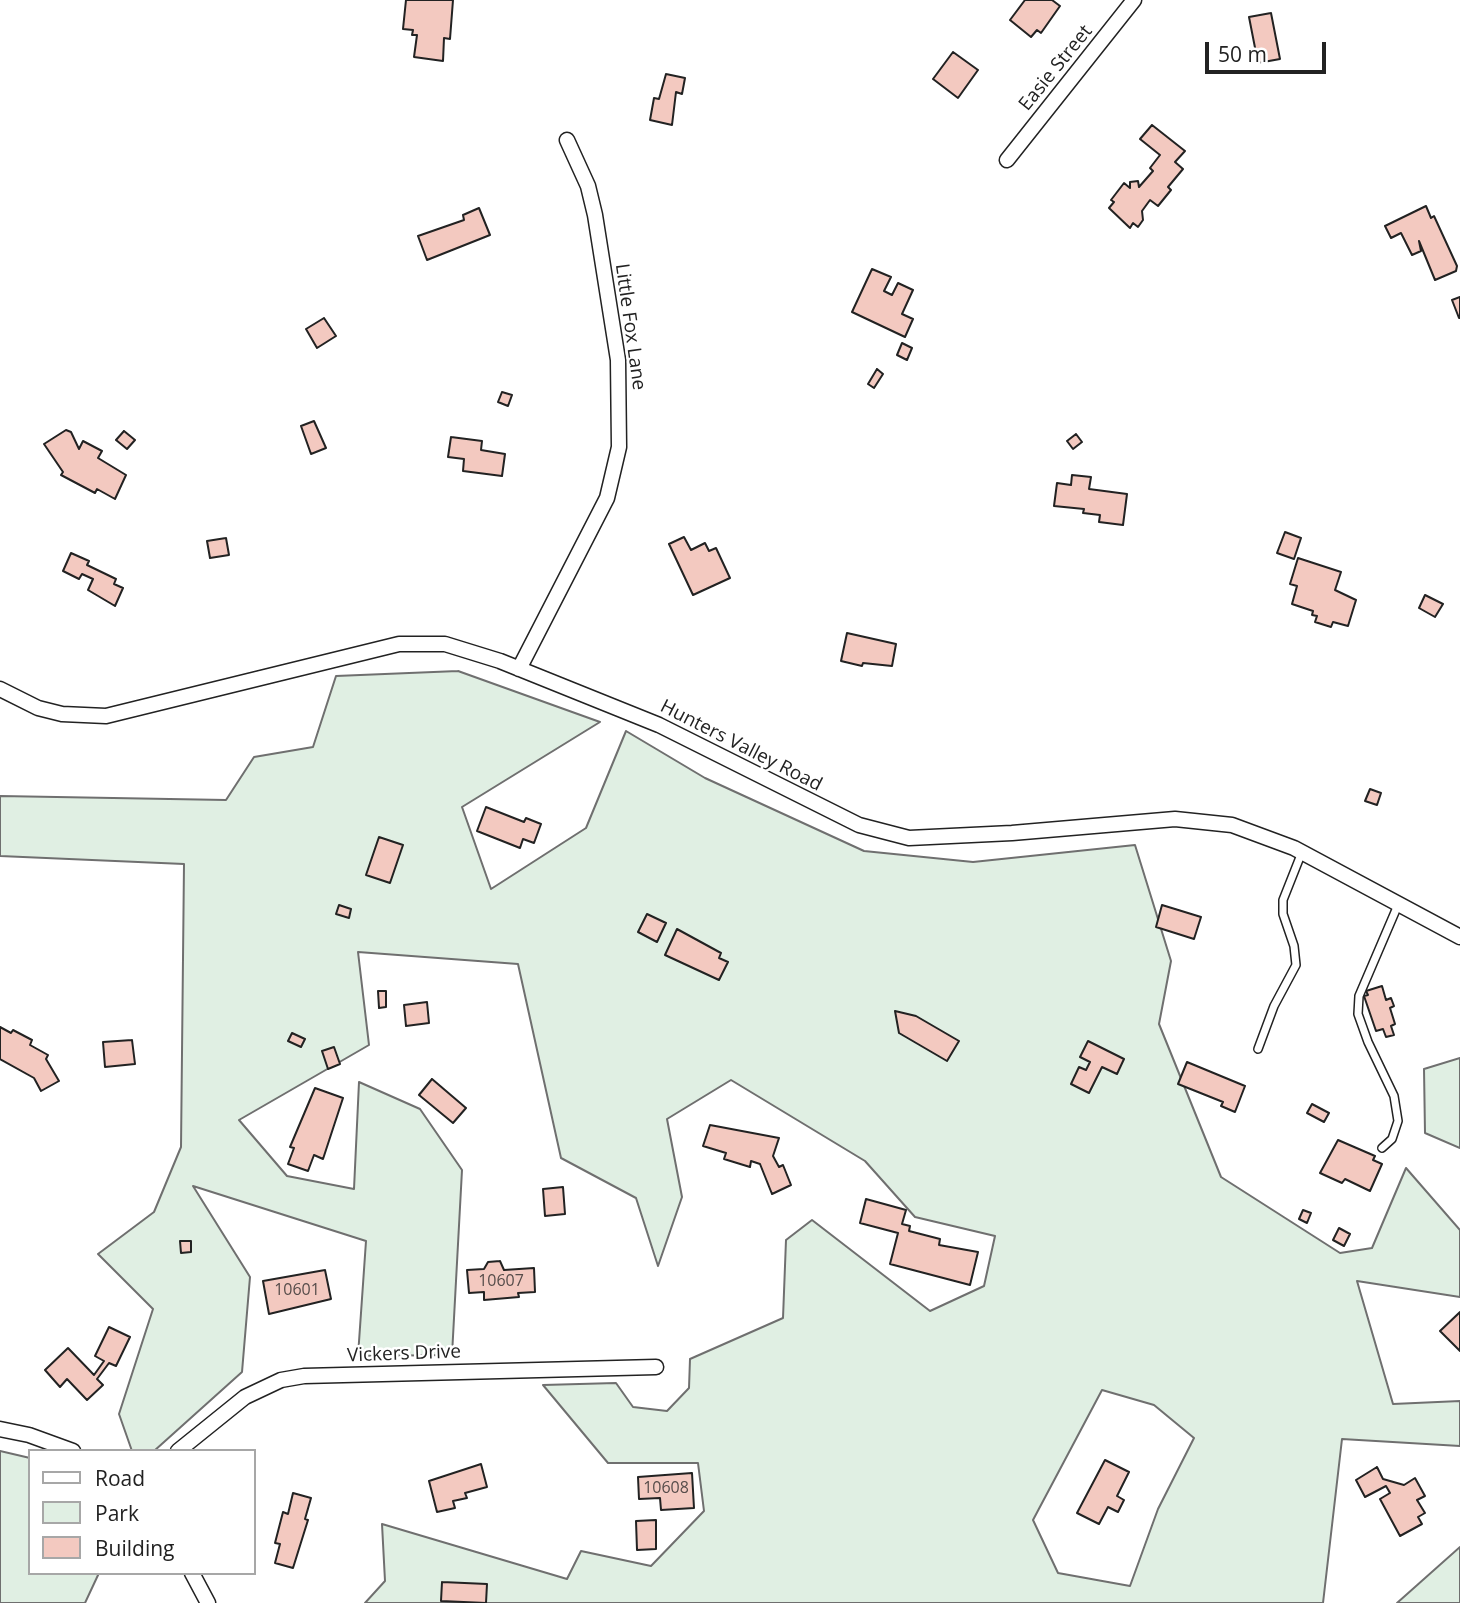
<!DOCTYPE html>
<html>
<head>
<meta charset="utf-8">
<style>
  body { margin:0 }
  #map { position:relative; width:1460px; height:1603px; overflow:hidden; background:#fff; font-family:"Open Sans",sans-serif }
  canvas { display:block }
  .legend { position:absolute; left:28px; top:1449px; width:228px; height:126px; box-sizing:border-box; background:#fff; border:2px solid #a7a7a7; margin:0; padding:9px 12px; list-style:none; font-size:21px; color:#222 }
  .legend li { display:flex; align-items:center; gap:14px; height:35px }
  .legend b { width:35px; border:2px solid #a7a7a7 }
  .scale { position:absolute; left:1205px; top:42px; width:121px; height:32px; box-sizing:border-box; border:4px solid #222; border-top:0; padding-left:9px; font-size:21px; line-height:24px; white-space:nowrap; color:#222; -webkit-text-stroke:5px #fff; paint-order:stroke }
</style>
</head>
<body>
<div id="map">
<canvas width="1460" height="1603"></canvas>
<ul class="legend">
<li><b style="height:9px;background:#fff"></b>Road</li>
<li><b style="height:19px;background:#e0efe3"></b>Park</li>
<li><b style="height:19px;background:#f3c9c0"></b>Building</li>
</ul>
<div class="scale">50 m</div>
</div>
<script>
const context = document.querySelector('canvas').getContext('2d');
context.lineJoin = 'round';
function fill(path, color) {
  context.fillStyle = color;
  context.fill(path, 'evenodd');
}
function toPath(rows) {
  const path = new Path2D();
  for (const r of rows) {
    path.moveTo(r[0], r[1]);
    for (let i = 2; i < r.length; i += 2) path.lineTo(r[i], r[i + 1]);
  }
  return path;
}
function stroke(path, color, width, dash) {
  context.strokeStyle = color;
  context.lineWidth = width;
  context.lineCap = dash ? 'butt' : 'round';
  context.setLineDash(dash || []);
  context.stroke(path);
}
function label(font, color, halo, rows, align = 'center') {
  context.font = font + ' "Open Sans",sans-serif';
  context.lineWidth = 5;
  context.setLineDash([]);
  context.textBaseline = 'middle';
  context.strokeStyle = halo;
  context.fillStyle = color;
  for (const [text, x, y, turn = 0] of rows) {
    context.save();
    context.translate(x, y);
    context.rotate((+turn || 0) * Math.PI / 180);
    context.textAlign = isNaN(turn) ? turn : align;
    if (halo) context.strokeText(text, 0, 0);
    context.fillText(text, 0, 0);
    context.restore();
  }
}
const green = toPath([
  [458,671,600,722,462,807,491,889,586,828,626,731,705,778,864,851,973,862,1135,845,1171,961,1159,1024,1221,1177,1340,1253,1372,1248,1406,1168,1460,1230,1460,1297,1357,1281,1393,1404,1460,1401,1460,1446,1342,1439,1323,1603,365,1603,385,1581,382,1524,567,1579,581,1551,651,1566,704,1511,698,1463,608,1463,543,1385,616,1383,633,1407,667,1411,689,1388,690,1359,783,1318,786,1240,812,1220,930,1311,984,1286,995,1236,915,1217,865,1161,731,1080,667,1119,682,1197,658,1266,636,1198,561,1158,518,964,358,952,369,1045,239,1120,287,1176,354,1189,359,1082,420,1109,462,1170,452,1355,358,1356,366,1241,193,1186,250,1277,242,1372,154,1451,132,1451,119,1414,153,1309,98,1254,154,1212,181,1147,184,864,0,856,0,796,226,800,254,757,313,747,336,676,458,671],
  [1102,1390,1154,1405,1194,1438,1158,1509,1130,1586,1058,1573,1033,1520,1102,1390],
  [1460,1058,1460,1148,1425,1133,1424,1069,1460,1058],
  [0,1451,30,1458,30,1573,99,1573,85,1603,0,1603,0,1451],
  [1460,1547,1460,1603,1397,1603,1460,1547]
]);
fill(green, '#e0efe3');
stroke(green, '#6f6f6f', 2);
const building = toPath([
  [406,0,453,0,450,39,444,38,443,61,414,57,417,35,412,35,413,30,403,29,406,0],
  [1025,0,1052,0,1060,6,1041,33,1037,30,1031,37,1010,20,1025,0],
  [1271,13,1280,59,1258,63,1249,17,1271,13],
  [953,52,978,70,958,98,933,79,953,52],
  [666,74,685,78,682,94,676,92,672,125,650,120,654,98,659,99,666,74],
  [1152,125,1185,151,1175,162,1183,169,1168,187,1171,190,1158,206,1150,200,1142,211,1143,220,1138,227,1133,223,1130,228,1109,208,1114,202,1111,200,1124,183,1130,188,1130,182,1138,181,1139,187,1153,171,1150,168,1160,155,1140,139,1152,125],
  [1426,206,1431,218,1434,216,1457,266,1456,271,1435,280,1419,241,1421,251,1412,255,1401,233,1391,238,1385,226,1426,206],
  [479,208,490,235,427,260,418,236,464,220,463,215,479,208],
  [872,269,891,277,884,291,892,295,898,283,913,290,902,314,913,319,905,337,852,312,872,269],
  [1460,297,1460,318,1459,318,1452,300,1460,297],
  [324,318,336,336,317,348,306,329,324,318],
  [902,343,912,348,907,360,897,355,902,343],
  [877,369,883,374,874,388,868,384,877,369],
  [502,392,512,395,508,406,498,402,502,392],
  [314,421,326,448,311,454,301,426,314,421],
  [66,430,71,432,79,449,83,441,102,451,98,458,126,475,115,499,97,489,95,493,61,475,63,472,44,444,66,430],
  [124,431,135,440,127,449,116,440,124,431],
  [1076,434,1082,442,1073,449,1067,441,1076,434],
  [451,437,482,441,481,450,505,454,502,476,463,471,464,459,448,457,451,437],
  [1072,475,1091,477,1089,489,1127,494,1123,525,1099,522,1100,515,1083,513,1084,509,1054,506,1057,483,1071,485,1072,475],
  [1285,532,1301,538,1294,559,1277,553,1285,532],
  [684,537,691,550,705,543,709,551,716,548,730,578,693,595,669,544,684,537],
  [226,538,229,555,210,558,207,541,226,538],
  [71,553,89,561,87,565,116,579,114,584,123,588,115,606,88,590,93,579,82,574,79,579,63,571,71,553],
  [1298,558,1341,572,1335,590,1356,600,1348,626,1333,622,1331,627,1315,622,1317,616,1312,615,1313,611,1292,604,1297,586,1290,584,1298,558],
  [1425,595,1443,604,1435,617,1419,608,1425,595],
  [847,633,896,644,892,666,863,663,862,666,841,661,847,633],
  [1370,789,1381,793,1377,805,1365,801,1370,789],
  [486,807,524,822,526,818,541,824,534,843,523,839,520,848,477,831,486,807],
  [379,837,403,845,390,883,366,875,379,837],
  [339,905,351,909,349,918,336,914,339,905],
  [1162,905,1201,917,1194,939,1156,927,1162,905],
  [647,914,666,923,657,942,638,932,647,914],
  [677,929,721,953,719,958,728,962,719,980,665,955,677,929],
  [1382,986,1386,1000,1391,998,1394,1006,1390,1008,1395,1024,1391,1026,1394,1035,1386,1037,1383,1029,1376,1031,1364,996,1368,995,1366,991,1382,986],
  [378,991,386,991,386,1007,379,1008,378,991],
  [427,1002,429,1023,406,1026,404,1005,427,1002],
  [895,1011,916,1016,959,1041,947,1061,899,1033,895,1011],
  [0,1027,11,1033,13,1030,32,1040,30,1045,48,1055,46,1059,59,1081,41,1091,34,1078,0,1059,0,1027],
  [292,1033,305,1039,301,1047,288,1041,292,1033],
  [132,1040,135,1064,105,1067,103,1042,132,1040],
  [1088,1041,1124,1059,1117,1074,1102,1067,1089,1093,1071,1084,1079,1067,1086,1070,1090,1062,1080,1057,1088,1041],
  [334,1047,340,1064,328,1069,322,1051,334,1047],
  [1187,1062,1245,1086,1235,1112,1221,1106,1223,1102,1178,1084,1187,1062],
  [432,1079,466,1108,453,1123,419,1095,432,1079],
  [315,1088,343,1098,323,1159,314,1155,308,1171,288,1164,294,1148,290,1147,315,1088],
  [1312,1104,1329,1113,1324,1122,1307,1113,1312,1104],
  [710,1125,779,1138,773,1156,779,1167,783,1165,791,1185,772,1194,760,1164,751,1161,750,1167,724,1159,726,1153,703,1146,710,1125],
  [1338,1140,1375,1156,1373,1160,1382,1164,1370,1191,1345,1179,1342,1183,1320,1173,1338,1140],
  [563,1187,565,1214,545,1216,543,1189,563,1187],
  [866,1199,906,1210,902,1224,910,1226,909,1231,940,1239,939,1245,978,1252,970,1285,890,1264,898,1233,860,1223,866,1199],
  [1303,1210,1311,1213,1307,1223,1299,1219,1303,1210],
  [1339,1228,1350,1234,1344,1246,1333,1240,1339,1228],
  [180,1241,191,1241,191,1252,181,1253,180,1241],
  [500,1261,504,1270,534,1268,535,1292,518,1293,519,1297,484,1300,484,1292,469,1293,467,1270,484,1269,488,1262,500,1261],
  [325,1270,331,1299,269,1314,263,1281,325,1270],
  [1460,1312,1460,1351,1440,1331,1460,1312],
  [109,1327,130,1337,116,1366,109,1363,97,1379,103,1385,87,1400,67,1379,60,1387,45,1370,68,1348,94,1375,104,1361,95,1356,109,1327],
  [1105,1460,1129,1472,1117,1496,1124,1500,1118,1512,1108,1507,1099,1524,1077,1513,1105,1460],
  [481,1464,487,1487,465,1493,467,1498,453,1501,455,1508,437,1512,429,1481,481,1464],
  [1377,1467,1383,1479,1404,1485,1415,1478,1425,1496,1417,1500,1425,1513,1418,1517,1422,1524,1400,1536,1380,1499,1390,1493,1386,1486,1365,1497,1356,1480,1377,1467],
  [692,1473,694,1508,661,1510,660,1498,639,1499,638,1477,692,1473],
  [293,1493,311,1498,305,1519,308,1520,293,1568,275,1563,280,1544,275,1543,283,1512,288,1514,293,1493],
  [656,1520,656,1549,637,1550,636,1521,656,1520],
  [442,1582,487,1584,486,1603,441,1601,442,1582]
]);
fill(building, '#f3c9c0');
stroke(building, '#222', 2);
const lane = toPath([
  [1258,1049,1274,1006,1296,965,1294,946,1283,914,1283,900,1302,852],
  [1382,1148,1392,1139,1398,1121,1394,1096,1368,1042,1358,1014,1359,996,1398,905]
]);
const street = toPath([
  [1007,160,1134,0],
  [519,669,607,498,619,447,618,360,595,215,588,186,567,140],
  [0,689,38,708,62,714,106,716,399,644,445,644,500,661,659,725,859,825,909,838,1012,833,1175,819,1232,825,1294,848,1460,937],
  [0,1429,29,1435,73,1451],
  [178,1451,245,1397,281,1380,304,1376,656,1367],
  [192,1573,208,1603]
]);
stroke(lane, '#222', 10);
stroke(street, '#222', 17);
stroke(lane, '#fff', 7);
stroke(street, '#fff', 14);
label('16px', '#564c4a', null, [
  ["10607",501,1281],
  ["10601",297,1290],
  ["10608",666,1488]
]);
label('19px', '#222', '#fff', [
  ["Easie Street",1056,68,-51],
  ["Little Fox Lane",630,327,82],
  ["Hunters Valley Road",741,746,27],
  ["Vickers Drive",404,1354,-2]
]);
</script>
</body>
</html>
